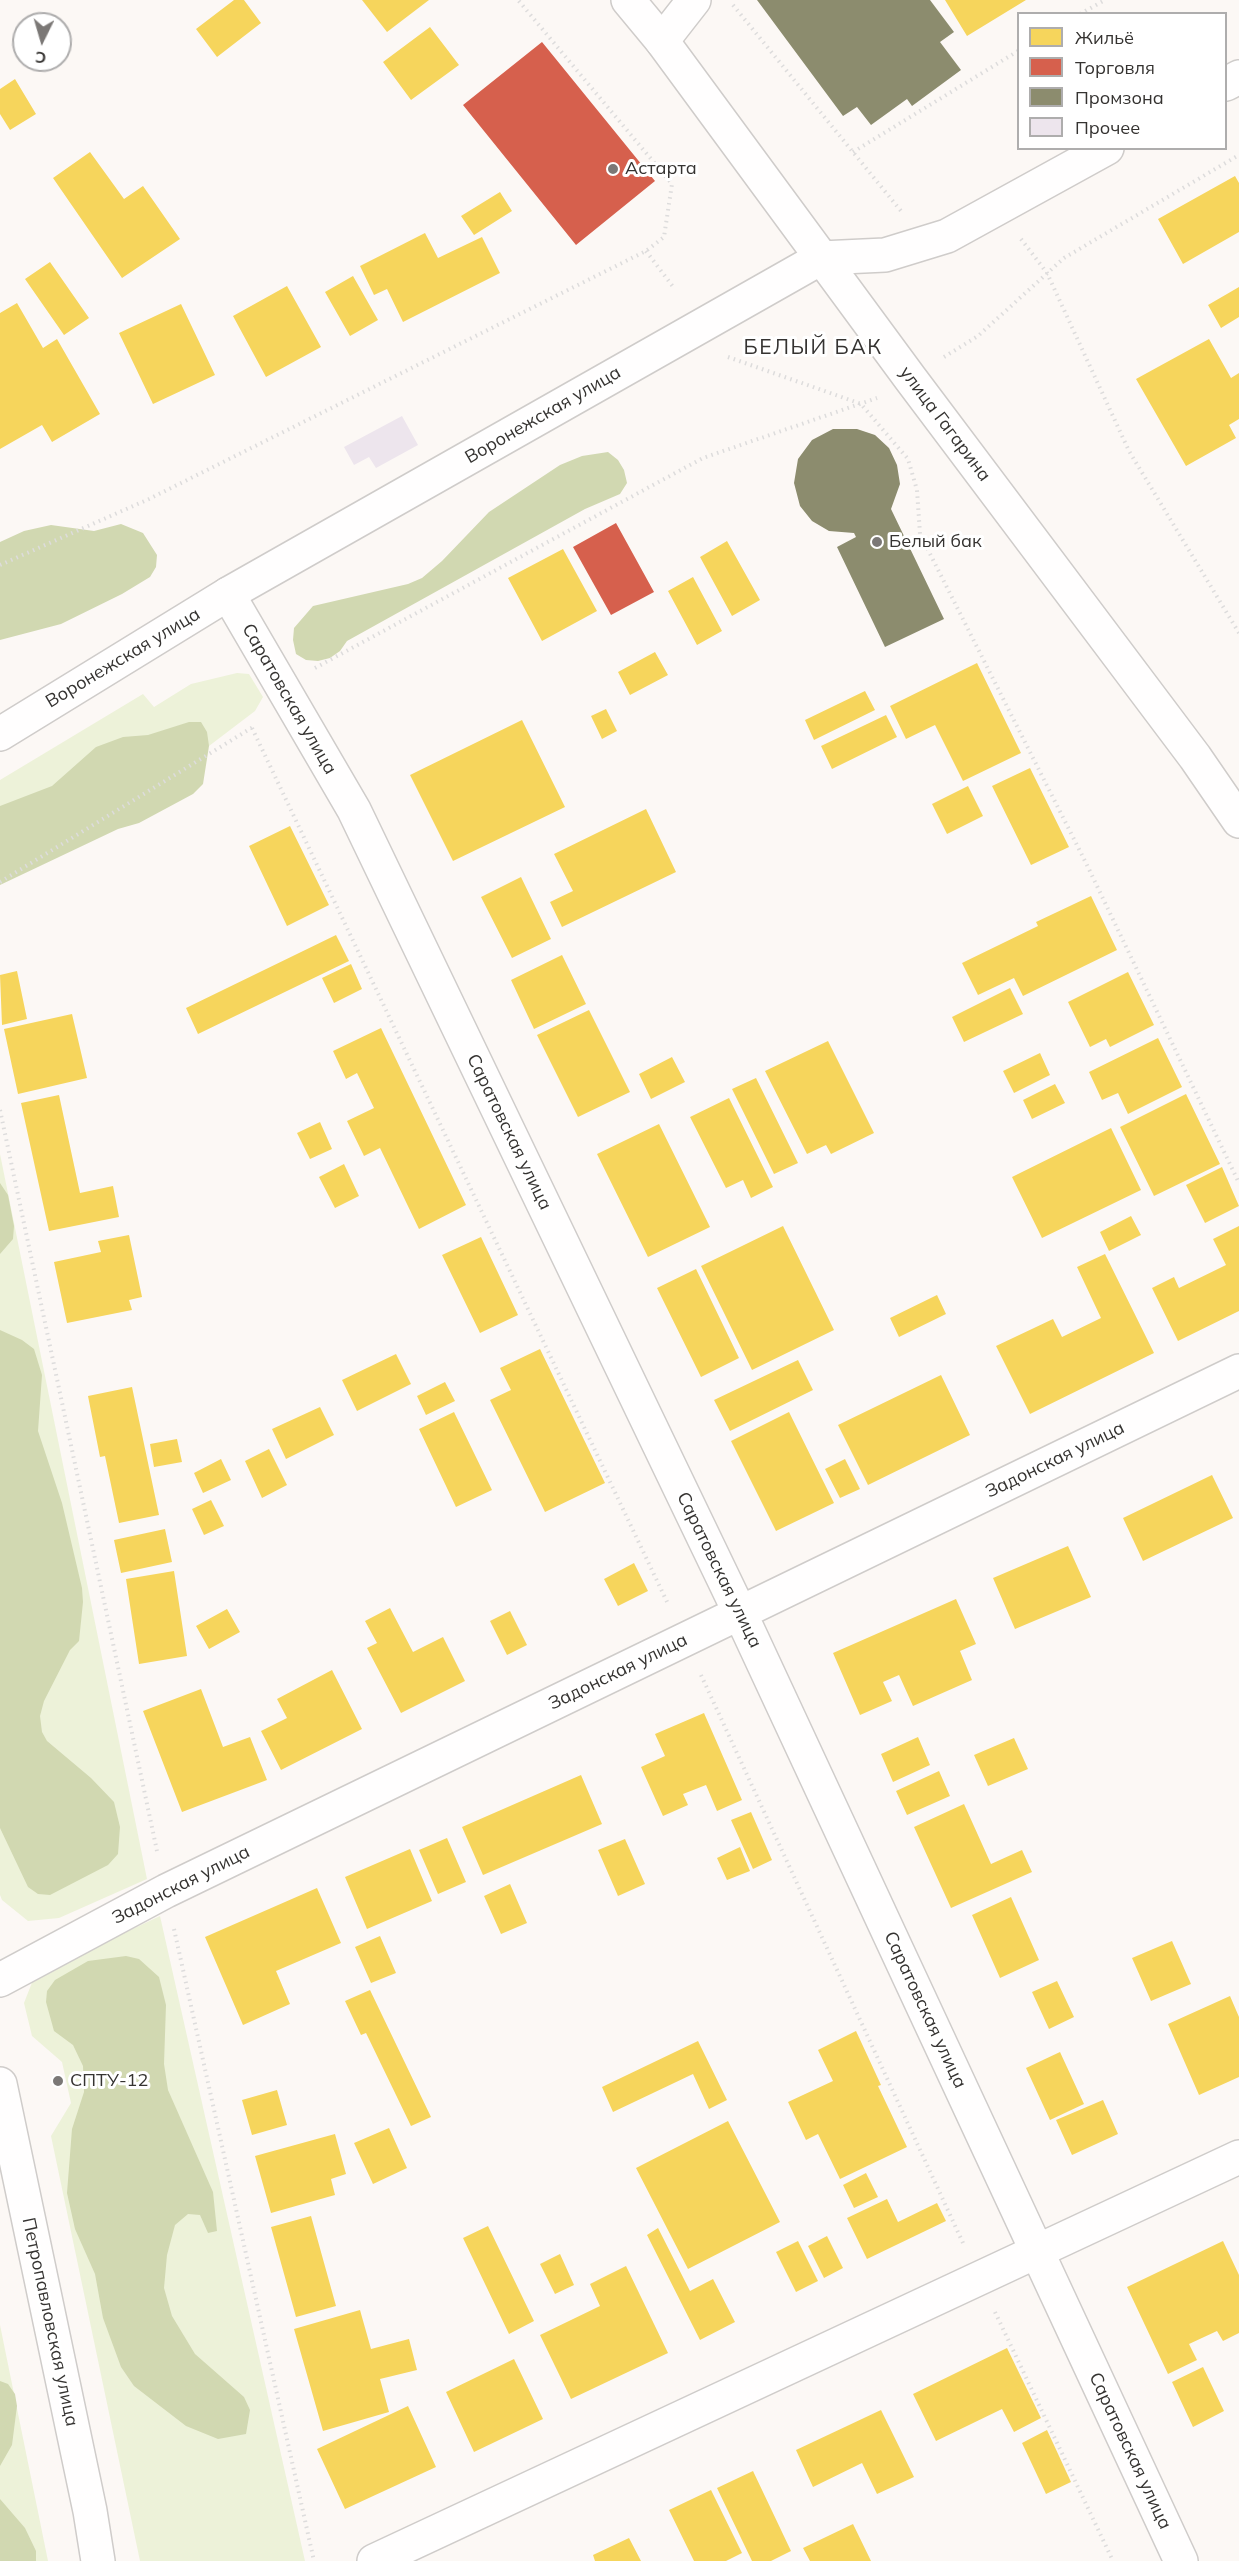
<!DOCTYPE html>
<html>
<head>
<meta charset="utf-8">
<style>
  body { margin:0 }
  #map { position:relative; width:1239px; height:2561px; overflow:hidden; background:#fcf8f5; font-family:Mulish,sans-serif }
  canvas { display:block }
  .legend { position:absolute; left:1017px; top:12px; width:210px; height:138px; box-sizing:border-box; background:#fff; border:2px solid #aeadad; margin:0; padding:8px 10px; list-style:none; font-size:18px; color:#353331 }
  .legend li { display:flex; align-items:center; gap:12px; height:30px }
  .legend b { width:30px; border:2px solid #aeadad }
  .north { position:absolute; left:12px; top:12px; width:60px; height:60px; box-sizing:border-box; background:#fff; border:2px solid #aeadad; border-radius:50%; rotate:185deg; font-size:16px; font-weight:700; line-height:24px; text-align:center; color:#353331 }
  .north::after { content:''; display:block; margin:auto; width:21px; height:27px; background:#7b7876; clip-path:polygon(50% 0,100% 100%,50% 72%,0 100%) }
</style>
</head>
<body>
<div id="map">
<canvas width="1239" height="2561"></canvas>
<ul class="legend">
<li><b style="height:16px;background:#f6d55c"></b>Жильё</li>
<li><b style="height:16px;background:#d6604d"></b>Торговля</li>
<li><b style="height:16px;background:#8c8c6e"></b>Промзона</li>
<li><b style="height:16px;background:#ede5ed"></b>Прочее</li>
</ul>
<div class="north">С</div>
</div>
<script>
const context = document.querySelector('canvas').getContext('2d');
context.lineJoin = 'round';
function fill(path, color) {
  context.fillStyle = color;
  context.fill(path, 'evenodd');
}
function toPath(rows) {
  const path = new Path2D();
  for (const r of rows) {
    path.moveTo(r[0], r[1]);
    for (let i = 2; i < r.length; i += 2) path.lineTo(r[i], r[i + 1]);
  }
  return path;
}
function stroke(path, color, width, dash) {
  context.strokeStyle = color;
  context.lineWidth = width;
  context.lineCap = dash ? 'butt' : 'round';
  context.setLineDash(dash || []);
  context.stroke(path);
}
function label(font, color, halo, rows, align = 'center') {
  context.font = font + ' Mulish,sans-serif';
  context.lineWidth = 6;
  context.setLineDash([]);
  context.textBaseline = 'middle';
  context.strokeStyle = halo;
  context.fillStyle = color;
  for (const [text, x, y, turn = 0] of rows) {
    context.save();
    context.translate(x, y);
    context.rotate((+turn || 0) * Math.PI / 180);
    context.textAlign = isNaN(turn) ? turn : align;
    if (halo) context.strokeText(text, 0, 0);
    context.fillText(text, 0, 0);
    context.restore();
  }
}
fill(toPath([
  [237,673,249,674,263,697,255,711,209,746,0,874,0,780,143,694,154,707,191,684],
  [0,1154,147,1879,59,1918,28,1921,2,1900,0,1895],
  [160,1916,305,2561,140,2561,51,2136,71,2103,62,2062,32,2036,24,2003,33,1980,65,1961],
  [0,2325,48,2561,0,2561]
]), '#edf2d9');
fill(toPath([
  [608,452,618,460,624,470,627,483,620,494,585,509,347,641,340,651,330,658,318,661,306,660,296,654,293,640,294,628,313,606,408,584,422,578,442,561,489,512,560,465,582,456],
  [121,524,143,533,157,555,156,567,150,577,122,594,61,624,0,640,0,542,24,531,51,525,94,531],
  [189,722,201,722,207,732,209,746,203,784,193,794,139,823,118,829,0,885,0,806,52,786,96,747,123,737,148,735],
  [0,1183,8,1195,14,1226,13,1239,0,1254],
  [0,1330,22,1340,34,1349,42,1375,38,1431,62,1503,82,1588,83,1602,79,1641,70,1650,44,1701,40,1716,42,1732,47,1741,91,1778,114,1802,120,1827,118,1854,108,1865,50,1895,38,1894,28,1887,0,1828],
  [126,1956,139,1959,159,1977,166,2005,164,2064,168,2090,213,2192,217,2231,208,2233,200,2215,188,2214,175,2225,167,2255,164,2288,172,2316,195,2354,244,2397,250,2410,246,2434,218,2439,186,2426,134,2386,121,2367,103,2318,95,2274,75,2229,67,2193,72,2129,84,2092,83,2066,73,2045,54,2031,46,2002,47,1991,55,1980,88,1961],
  [0,2381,8,2384,15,2394,17,2406,12,2445,0,2466],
  [0,2499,25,2528,36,2551,36,2561,0,2561]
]), '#d1d8b1');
fill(toPath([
  [234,0,244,0,261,23,217,57,196,29],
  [362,0,429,0,387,32],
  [945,0,1026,0,967,36],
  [430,27,459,65,411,100,383,62],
  [15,79,36,114,10,130,0,114,0,89],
  [90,152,124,199,143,186,180,239,122,278,53,178],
  [1235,176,1239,183,1239,232,1183,264,1158,219],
  [500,192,512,211,474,235,461,216],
  [425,233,438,258,482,237,500,273,403,322,387,289,374,295,360,266],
  [50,262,89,318,64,335,25,279],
  [353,276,378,320,350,336,325,292],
  [287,286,321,347,266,377,233,316],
  [1239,287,1239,317,1221,328,1208,305],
  [17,303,43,348,57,339,100,414,52,442,42,425,0,449,0,313],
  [181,304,215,375,153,404,119,333],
  [1209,339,1231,378,1239,373,1239,419,1229,425,1236,438,1186,466,1136,379],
  [727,541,760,600,732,616,700,557],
  [563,549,597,611,542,641,508,578],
  [693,577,722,631,697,645,668,591],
  [655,652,668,675,630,695,618,672],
  [977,663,1021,753,963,781,935,725,906,739,890,706],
  [865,691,875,710,814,740,805,720],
  [606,709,617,731,602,739,591,716],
  [886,715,897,737,832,769,821,746],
  [522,720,565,807,453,861,410,775],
  [1030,768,1069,847,1031,865,992,786],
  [968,786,983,816,947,834,932,804],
  [646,809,676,872,562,927,550,902,573,891,554,854],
  [290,826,329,905,287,926,249,846],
  [521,877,551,939,512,958,481,897],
  [1091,896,1117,950,1023,996,1014,978,978,995,962,963,1038,926,1036,922],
  [336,935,349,961,198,1034,186,1008],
  [562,955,586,1004,534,1029,511,980],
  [351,964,362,989,334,1003,322,978],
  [17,971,27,1019,2,1025,0,975],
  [1128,972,1154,1025,1110,1047,1106,1039,1090,1047,1068,1002],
  [1010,988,1023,1014,964,1042,952,1017],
  [589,1010,630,1092,578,1117,537,1035],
  [72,1014,87,1078,18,1094,4,1029],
  [381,1028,466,1205,419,1229,380,1148,364,1156,347,1121,374,1108,357,1073,346,1079,333,1051],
  [1158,1038,1182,1087,1128,1114,1118,1093,1102,1100,1089,1072],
  [828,1041,874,1133,831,1154,826,1145,807,1154,765,1071],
  [1040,1053,1050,1075,1014,1093,1003,1071],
  [672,1057,685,1082,651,1099,639,1074],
  [756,1078,798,1163,774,1174,732,1089],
  [1055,1084,1065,1103,1032,1119,1023,1100],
  [1186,1094,1220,1164,1154,1196,1120,1127],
  [59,1095,80,1193,113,1186,119,1217,49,1231,21,1103],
  [729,1098,773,1187,751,1198,743,1180,726,1188,690,1117],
  [320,1122,332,1149,310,1159,297,1133],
  [659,1124,710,1227,648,1257,597,1154],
  [1111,1128,1141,1190,1042,1238,1012,1177],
  [344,1164,359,1196,335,1208,319,1177],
  [1222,1167,1239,1206,1205,1223,1186,1185],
  [1131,1216,1141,1235,1109,1251,1100,1232],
  [783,1226,834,1330,752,1370,701,1266],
  [1239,1226,1239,1311,1178,1341,1152,1288,1174,1277,1179,1288,1226,1265,1213,1239],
  [129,1235,142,1297,129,1300,132,1310,67,1323,54,1262,101,1252,98,1241],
  [481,1237,518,1315,480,1333,442,1255],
  [1105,1254,1154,1353,1030,1414,996,1346,1053,1319,1062,1337,1101,1318,1077,1267],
  [696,1269,739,1358,701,1377,657,1288],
  [937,1295,946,1314,899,1337,890,1318],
  [540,1349,605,1483,545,1512,490,1400,511,1390,500,1368],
  [396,1354,411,1384,357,1411,342,1380],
  [798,1360,813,1390,730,1431,714,1400],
  [941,1375,970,1435,868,1485,838,1425],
  [445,1382,455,1401,426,1415,417,1396],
  [132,1387,159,1515,119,1523,105,1456,100,1457,88,1396],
  [320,1407,334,1435,286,1459,272,1429],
  [454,1412,492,1490,456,1507,419,1429],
  [789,1412,834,1503,776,1531,731,1441],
  [177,1439,182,1462,154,1467,150,1444],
  [269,1449,287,1485,262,1498,245,1461],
  [221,1459,231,1480,203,1493,194,1473],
  [845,1459,860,1489,840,1498,825,1469],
  [1212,1475,1233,1518,1143,1561,1123,1518],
  [211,1500,224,1526,204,1535,192,1509],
  [165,1529,172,1562,121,1573,114,1540],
  [1068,1546,1091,1597,1015,1629,993,1578],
  [634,1563,648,1591,618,1606,604,1579],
  [174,1571,187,1656,139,1664,126,1579],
  [956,1599,976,1644,960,1651,972,1680,913,1706,899,1675,883,1682,892,1701,860,1715,833,1653],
  [390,1608,413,1652,443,1637,465,1681,401,1713,367,1648,377,1643,365,1621],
  [227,1609,240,1632,209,1649,196,1626],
  [510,1611,527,1645,507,1655,490,1621],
  [332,1670,362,1729,281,1770,261,1731,287,1718,277,1699],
  [201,1689,223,1747,250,1737,267,1780,182,1812,143,1711],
  [704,1713,742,1800,717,1811,706,1785,683,1794,688,1805,663,1816,641,1767,665,1756,655,1734],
  [918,1737,930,1765,893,1782,881,1754],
  [1014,1738,1028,1769,988,1786,974,1755],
  [939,1771,950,1796,907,1815,896,1791],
  [581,1775,602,1824,483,1875,462,1827],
  [964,1804,991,1864,1022,1850,1032,1872,951,1908,914,1827],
  [751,1812,772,1860,753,1869,731,1820],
  [447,1838,466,1882,438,1894,419,1850],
  [625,1839,645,1884,618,1896,598,1850],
  [740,1847,750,1871,727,1880,717,1858],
  [410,1849,432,1901,367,1929,345,1877],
  [510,1884,527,1923,501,1934,484,1896],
  [317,1888,341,1943,276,1971,290,2004,243,2025,205,1937],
  [1011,1897,1039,1960,1000,1978,972,1915],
  [380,1936,396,1973,371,1983,355,1947],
  [1172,1941,1191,1984,1151,2001,1132,1958],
  [1057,1981,1074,2017,1049,2029,1032,1992],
  [370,1990,431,2117,411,2126,366,2033,361,2035,345,2001],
  [1230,1996,1239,2017,1239,2077,1199,2095,1168,2024],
  [856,2031,881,2085,878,2086,907,2147,840,2179,818,2134,806,2140,788,2102,833,2081,818,2050],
  [698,2041,727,2100,709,2109,693,2074,613,2112,602,2087],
  [1060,2052,1084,2104,1050,2120,1026,2068],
  [277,2090,287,2125,252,2135,242,2100],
  [1103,2100,1118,2134,1072,2155,1056,2120],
  [728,2121,780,2222,688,2269,636,2168],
  [389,2128,407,2168,373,2184,354,2143],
  [335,2134,346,2174,331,2179,335,2195,271,2213,255,2156],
  [866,2173,878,2197,854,2208,843,2185],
  [887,2199,898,2222,937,2203,946,2221,867,2259,847,2218],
  [311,2216,336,2306,296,2317,271,2227],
  [488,2226,534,2321,509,2334,463,2238],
  [658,2228,690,2291,713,2279,735,2322,700,2340,647,2235],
  [827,2236,843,2268,824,2278,808,2246],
  [798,2241,818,2281,796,2292,776,2252],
  [1223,2241,1239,2275,1239,2333,1223,2341,1217,2331,1189,2344,1197,2360,1168,2374,1127,2287],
  [560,2254,574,2285,555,2294,540,2264],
  [626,2266,668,2353,571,2399,540,2335,600,2306,590,2284],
  [360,2310,371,2349,409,2339,417,2370,380,2379,389,2412,323,2431,294,2329],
  [1007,2348,1041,2418,1014,2432,1002,2409,936,2441,913,2394],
  [514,2359,543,2419,474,2452,446,2392],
  [1203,2367,1224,2411,1193,2427,1172,2382],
  [408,2406,436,2467,345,2509,317,2449],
  [881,2410,914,2477,877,2494,862,2463,813,2487,796,2450],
  [1047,2430,1071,2482,1046,2494,1022,2443],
  [753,2471,791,2551,771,2561,752,2561,717,2488],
  [711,2490,742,2553,726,2561,694,2561,669,2510],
  [853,2524,871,2561,810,2561,803,2548],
  [629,2538,641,2561,595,2561,593,2555]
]), '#f6d55c');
fill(toPath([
  [542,42,655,181,576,245,463,105],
  [616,523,654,592,611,615,573,547]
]), '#d6604d');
fill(toPath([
  [757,0,930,0,954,32,940,42,961,70,912,106,907,99,871,125,857,107,843,116],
  [833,429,857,429,875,435,889,448,897,465,900,484,891,509,944,619,885,647,837,547,856,537,854,533,829,531,812,521,800,506,794,483,798,459,812,440]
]), '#8c8c6e');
fill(toPath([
  [402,416,418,445,376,468,369,457,354,465,344,447]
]), '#ede5ed');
const street = toPath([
  [662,41,694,0],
  [228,594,354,810,740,1613,1181,2561],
  [0,1980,166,1891,1239,1371],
  [374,2561,1239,2157]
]);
const secondary = toPath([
  [1226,84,1239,77],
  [0,734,228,594,821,258,885,255,947,236,1107,148],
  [0,2084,90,2511,98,2561]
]);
const primary = toPath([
  [628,0,662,41,910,378,1195,757,1239,821]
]);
stroke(street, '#cfccca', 36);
stroke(secondary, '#cfccca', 36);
stroke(primary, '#cfccca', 36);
stroke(toPath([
  [733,5,901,211],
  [1080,14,1105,0],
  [853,152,1018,51],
  [1021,239,1047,273,1129,451,1239,633],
  [646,251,674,288],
  [728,357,861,404,908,459,917,490,920,534,1086,863,1239,1183],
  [944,357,978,336,1064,258,1239,155],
  [0,565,149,499,646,251,664,237,672,184,518,0],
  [315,668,703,458,877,398],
  [252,728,669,1606],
  [0,882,253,727],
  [0,1110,157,1851],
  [701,1675,963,2243],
  [174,1929,314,2561],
  [995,2312,1113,2561]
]), '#dddcdc', 4, [1.5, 4.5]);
stroke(street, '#fffefe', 33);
stroke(secondary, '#fffefe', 33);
stroke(primary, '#fffefe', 33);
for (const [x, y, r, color] of [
  [613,169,6,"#7b7876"],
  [877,542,6,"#7b7876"],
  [58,2081,6,"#7b7876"]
]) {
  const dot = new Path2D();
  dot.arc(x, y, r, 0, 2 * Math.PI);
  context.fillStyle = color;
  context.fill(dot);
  stroke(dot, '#fff', 2);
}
label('18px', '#353331', '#fff', [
  ["Астарта",625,169],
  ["Белый бак",889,542],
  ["СПТУ-12",70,2081]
], 'left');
label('18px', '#353331', '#fff', [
  ["Воронежская улица",543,415,-30],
  ["улица Гагарина",945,424,53],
  ["Воронежская улица",123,658,-31],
  ["Саратовская улица",289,699,60],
  ["Саратовская улица",509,1132,64],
  ["Задонская улица",1055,1460,-26],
  ["Саратовская улица",719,1570,64],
  ["Задонская улица",618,1672,-26],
  ["Задонская улица",181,1885,-27],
  ["Саратовская улица",925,2010,65],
  ["Петропавловская улица",50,2322,78],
  ["Саратовская улица",1130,2451,65]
]);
context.letterSpacing = '1.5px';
label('21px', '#353331', '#fff', [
  ["БЕЛЫЙ БАК",813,348]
]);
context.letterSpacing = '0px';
</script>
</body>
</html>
